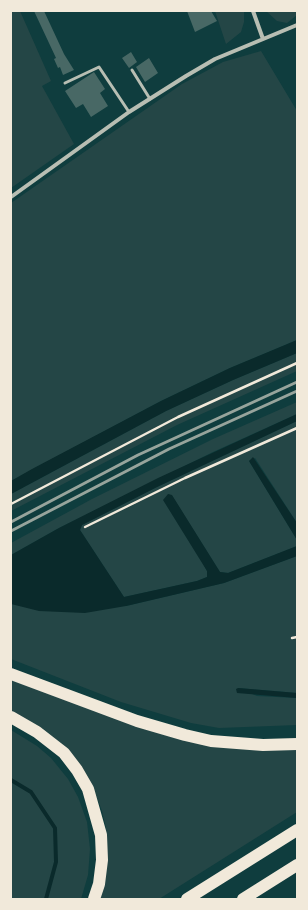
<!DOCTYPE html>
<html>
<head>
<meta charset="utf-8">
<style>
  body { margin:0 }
  #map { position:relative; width:308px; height:910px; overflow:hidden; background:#0f3d3e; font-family:Overpass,sans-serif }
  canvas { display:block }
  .frame { position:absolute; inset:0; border:12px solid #f1e9da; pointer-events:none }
</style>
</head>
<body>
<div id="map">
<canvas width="308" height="910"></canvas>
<div class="frame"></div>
</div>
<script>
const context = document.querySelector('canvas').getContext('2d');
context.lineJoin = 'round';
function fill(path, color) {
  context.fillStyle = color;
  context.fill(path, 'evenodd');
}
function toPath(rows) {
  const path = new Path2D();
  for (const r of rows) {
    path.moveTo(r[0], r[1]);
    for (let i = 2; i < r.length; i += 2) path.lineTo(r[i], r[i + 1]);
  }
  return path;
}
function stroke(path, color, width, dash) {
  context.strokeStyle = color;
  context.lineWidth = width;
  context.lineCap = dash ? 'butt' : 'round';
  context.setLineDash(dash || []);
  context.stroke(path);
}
fill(toPath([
  [11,11,20,11,51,81,42,86,74,144,11,188],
  [215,11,244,11,244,22,241,32,226,44],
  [266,11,297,11,297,15,287,23,277,21],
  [261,51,297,111,297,340,230,368,161,401,11,481,11,203,182,84,223,62],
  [297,353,297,371,177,425,11,511,11,494,166,411,233,380],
  [297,402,297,414,213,452,59,528,11,555,11,543,92,499,213,439],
  [297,421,297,523,255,458,249,461,297,540,297,546,228,573,220,572,172,496,168,494,207,571,207,577,197,581,124,597,80,530,82,525,157,487],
  [297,556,297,693,238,688,257,696,297,698,297,725,219,728,191,723,121,702,11,659,11,604,126,606,224,583],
  [11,680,132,724,297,748,297,812,159,899,100,899,107,857,106,828,102,811,93,787,63,745,42,728,11,712],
  [11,730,37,746,51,758,68,779,78,797,87,822,90,849,88,875,81,899,11,899]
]), '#244646');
fill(toPath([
  [297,340,297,353,233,380,166,411,11,494,11,481,32,469,161,401,230,368],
  [297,414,297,421,157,487,82,525,80,530,124,597,197,581,207,577,207,571,163,500,168,494,172,495,220,572,228,573,297,546,297,556,224,583,126,606,85,613,39,611,11,604,11,555,59,528,158,478],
  [253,457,297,523,297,540,249,461],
  [238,688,297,693,297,698,237,693,236,689]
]), '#0a2a2b');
stroke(toPath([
  [11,780,31,792,55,828,56,862,46,899]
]), '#0a2a2b', 4);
fill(toPath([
  [34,11,44,11,64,54,74,70,63,75,60,67,58,68,54,59,56,58],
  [187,11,211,11,217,21,195,32],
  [131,52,137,62,129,68,122,58],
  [149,58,158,73,145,82,136,67],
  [94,72,105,89,100,93,108,106,91,117,83,104,76,108,65,91]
]), '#486865');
stroke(toPath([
  [11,504,178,417,297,363],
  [85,527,185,478,297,428],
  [292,638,297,637]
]), '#f1e9da', 2.5);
stroke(toPath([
  [132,70,150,99],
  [65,83,99,67,129,112]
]), '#b8beb3', 3);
stroke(toPath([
  [253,11,263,39],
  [11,197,129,112,186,76,215,59,297,25]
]), '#b8beb3', 4);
stroke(toPath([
  [11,674,137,721,185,735,211,741,263,745,297,744],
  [11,717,37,732,64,753,77,770,88,789,101,835,102,860,99,884,94,899],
  [187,899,297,830],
  [243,899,297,865]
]), '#f1e9da', 12);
stroke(toPath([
  [11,522,138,455,297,382],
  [11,531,169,449,297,391]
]), '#97a49c', 3);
</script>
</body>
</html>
